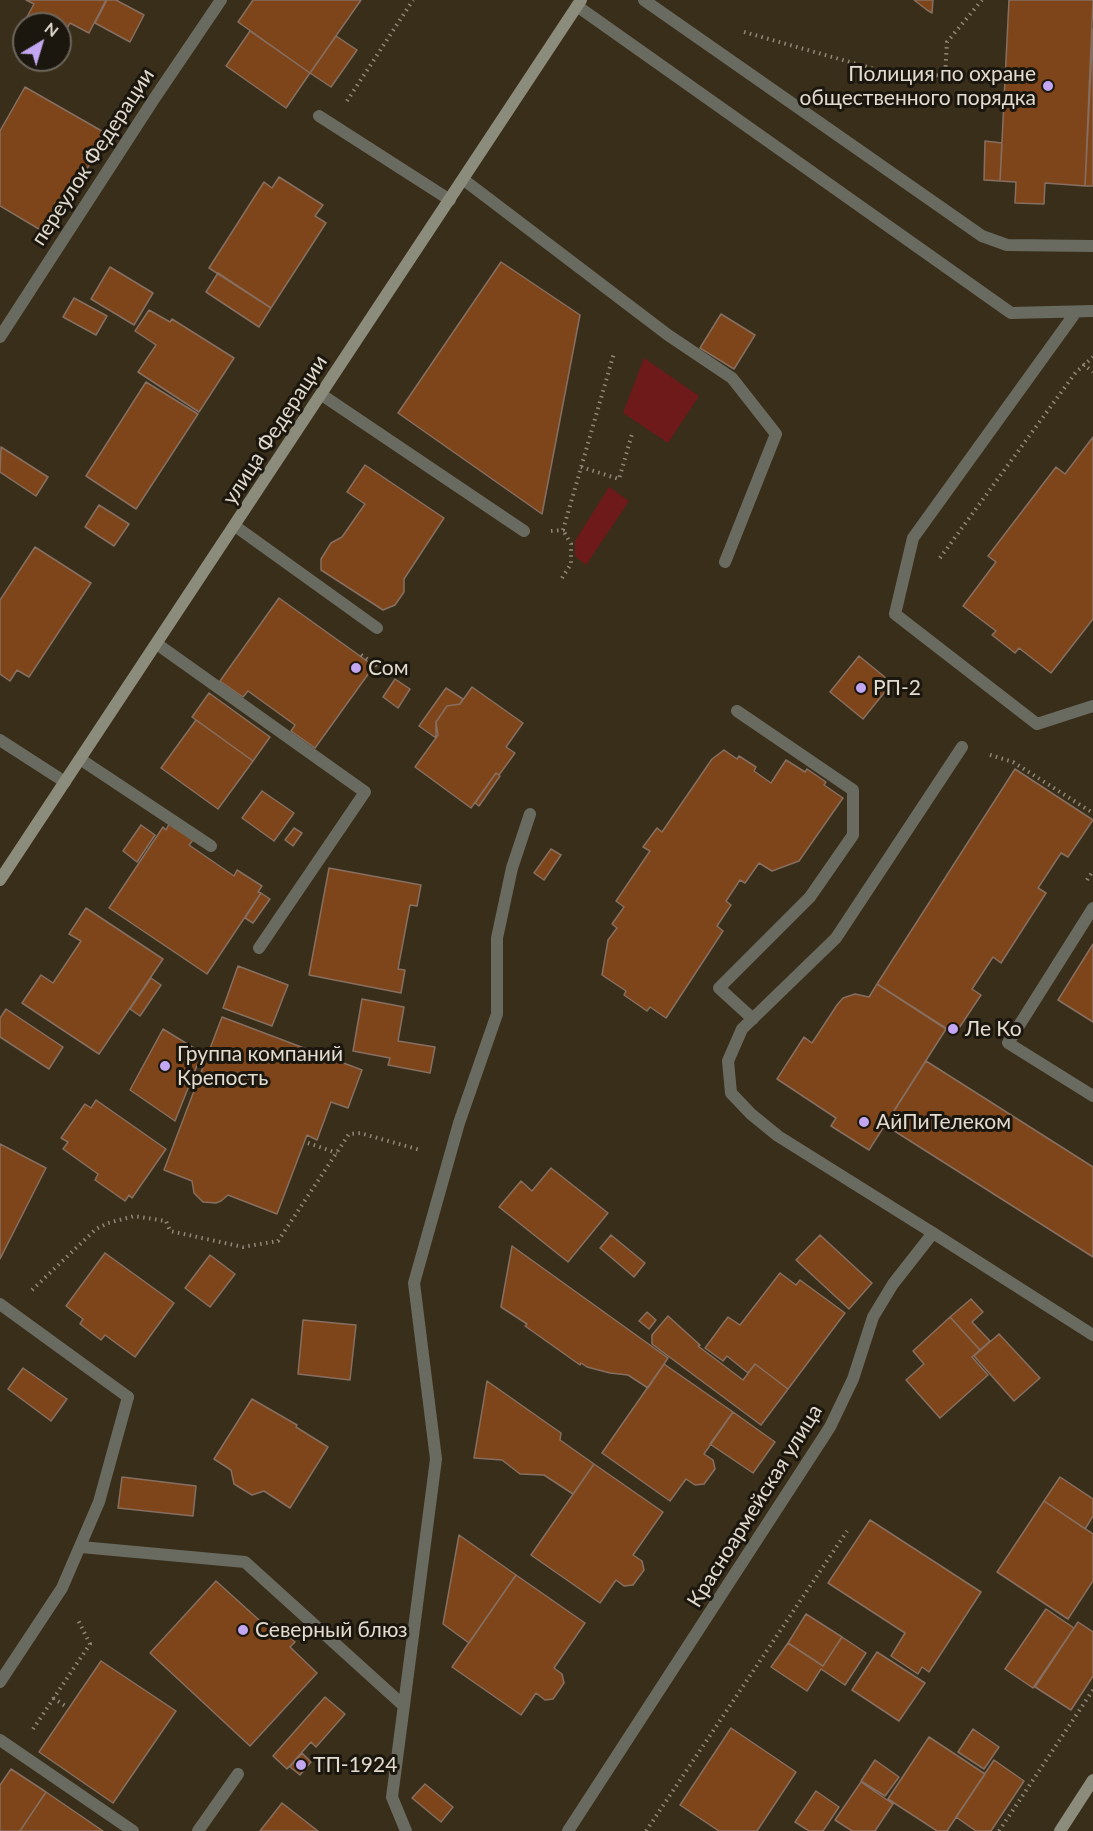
<!DOCTYPE html>
<html>
<head>
<meta charset="utf-8">
<style>
  body { margin:0 }
  #map { position:relative; width:1093px; height:1831px; overflow:hidden; background:#392e1a; font-family:Lato,sans-serif }
  canvas { display:block }
  .north { position:absolute; left:12px; top:12px; width:60px; height:60px; box-sizing:border-box; background:#1c170e; border:2px solid #6b655b; border-radius:50%; rotate:38deg; font-size:16px; font-weight:700; line-height:24px; text-align:center; color:#e2dbcf }
  .north::after { content:''; display:block; margin:auto; width:21px; height:27px; background:#c3a7f2; clip-path:polygon(50% 0,100% 100%,50% 72%,0 100%) }
</style>
</head>
<body>
<div id="map">
<canvas width="1093" height="1831"></canvas>
<div class="north">N</div>
</div>
<script>
const context = document.querySelector('canvas').getContext('2d');
context.lineJoin = 'round';
function fill(path, color) {
  context.fillStyle = color;
  context.fill(path, 'evenodd');
}
function toPath(rows) {
  const path = new Path2D();
  for (const r of rows) {
    path.moveTo(r[0], r[1]);
    for (let i = 2; i < r.length; i += 2) path.lineTo(r[i], r[i + 1]);
  }
  return path;
}
function stroke(path, color, width, dash) {
  context.strokeStyle = color;
  context.lineWidth = width;
  context.lineCap = dash ? 'butt' : 'round';
  context.setLineDash(dash || []);
  context.stroke(path);
}
function label(font, color, halo, rows, align = 'center') {
  context.font = font + ' Lato,sans-serif';
  context.lineWidth = 6;
  context.setLineDash([]);
  context.textBaseline = 'middle';
  context.strokeStyle = halo;
  context.fillStyle = color;
  for (const [text, x, y, turn = 0] of rows) {
    context.save();
    context.translate(x, y);
    context.rotate((+turn || 0) * Math.PI / 180);
    context.textAlign = isNaN(turn) ? turn : align;
    if (halo) context.strokeText(text, 0, 0);
    context.fillText(text, 0, 0);
    context.restore();
  }
}
fill(toPath([
  [644,358,699,396,668,443,623,413],
  [609,487,629,501,586,565,575,556,575,541]
]), '#6e1a1a');
const building = toPath([
  [26,0,106,0,89,33,70,23,63,36,60,34,60,24,41,24,27,17,34,4,26,0],
  [107,0,116,0,144,15,130,42,95,23,107,0],
  [253,0,361,0,310,73,238,22,253,0],
  [914,0,933,0,932,13,927,10,914,0],
  [1009,0,1093,0,1085,186,1045,183,1044,204,1015,203,1016,182,1000,181,1009,0],
  [1093,29,1093,186,1085,186,1093,29],
  [250,31,310,73,286,108,226,66,250,31],
  [336,36,357,50,331,87,310,73,336,36],
  [25,87,107,134,49,235,0,206,0,131,25,87],
  [985,141,1002,143,1000,181,984,180,985,141],
  [279,177,323,205,315,216,326,223,271,308,209,268,264,182,272,188,279,177],
  [501,262,580,315,542,514,398,413,501,262],
  [110,267,153,293,134,325,91,299,110,267],
  [218,273,271,308,259,327,206,292,218,273],
  [74,298,107,316,96,335,63,317,74,298],
  [149,310,170,322,172,319,234,358,199,412,138,372,156,345,135,331,149,310],
  [721,314,755,335,734,369,700,348,721,314],
  [146,382,198,414,136,509,86,476,146,382],
  [1093,437,1093,619,1051,673,1019,648,1015,653,992,635,996,631,963,606,996,562,988,556,1056,467,1065,474,1093,437],
  [1,447,48,477,36,496,0,472,1,447],
  [365,465,444,518,404,579,404,592,395,605,383,610,321,570,321,559,331,543,342,537,365,504,347,492,365,465],
  [99,505,129,524,114,546,85,527,99,505],
  [35,547,91,583,29,677,17,670,10,681,0,674,0,600,35,547],
  [279,598,374,666,315,748,291,731,295,725,248,691,243,697,220,681,279,598],
  [859,656,892,683,863,719,830,692,859,656],
  [395,679,410,689,398,708,383,697,395,679],
  [472,687,523,723,506,747,515,753,499,775,496,773,471,808,415,767,438,735,436,722,447,706,460,704,472,687],
  [446,688,463,699,460,704,447,706,436,722,436,738,419,726,446,688],
  [209,693,270,737,253,761,192,717,209,693],
  [196,720,253,761,218,809,161,768,196,720],
  [724,750,737,759,739,756,756,767,754,771,771,783,786,760,805,772,807,769,826,782,824,785,843,798,799,861,772,871,759,863,745,883,740,880,726,901,731,905,717,926,723,931,666,1018,650,1007,647,1011,624,995,626,991,602,975,608,940,617,928,612,924,624,907,616,901,650,851,643,847,657,828,662,832,712,759,724,750],
  [1015,769,1093,820,1068,857,1061,853,1038,888,1046,893,1001,963,993,957,972,989,981,995,955,1034,877,984,1015,769],
  [496,773,500,776,479,806,475,803,496,773],
  [262,791,294,813,274,841,242,818,262,791],
  [169,824,193,840,189,845,234,876,237,870,262,886,258,892,261,893,207,974,109,908,163,827,166,830,169,824],
  [141,825,155,835,137,862,123,851,141,825],
  [294,828,302,833,293,846,285,840,294,828],
  [551,849,561,855,544,880,534,873,551,849],
  [329,868,421,885,417,906,410,905,398,969,405,970,401,993,309,975,329,868],
  [261,893,270,899,253,923,245,918,261,893],
  [86,908,163,959,99,1054,22,1003,41,975,53,983,81,941,69,934,86,908],
  [1093,944,1093,1022,1058,1000,1093,944],
  [238,966,288,985,272,1026,223,1008,238,966],
  [151,978,161,985,140,1016,130,1009,151,978],
  [877,984,946,1029,869,1150,831,1126,836,1118,777,1079,804,1037,812,1043,837,1005,843,998,855,994,869,997,877,984],
  [362,999,404,1007,398,1041,435,1047,430,1073,388,1065,390,1058,353,1051,362,999],
  [6,1009,63,1047,49,1069,0,1037,0,1018,6,1009],
  [222,1017,362,1070,348,1108,331,1102,317,1140,307,1135,277,1214,228,1195,221,1201,216,1203,203,1202,194,1193,192,1181,164,1170,222,1017],
  [163,1029,202,1053,175,1121,130,1090,163,1029],
  [926,1061,1093,1167,1093,1257,885,1125,926,1061],
  [96,1100,166,1149,132,1198,129,1195,125,1201,95,1180,98,1174,63,1149,68,1142,61,1138,85,1104,91,1108,96,1100],
  [0,1144,46,1168,0,1259,0,1144],
  [551,1168,608,1213,568,1262,499,1207,521,1181,532,1191,551,1168],
  [611,1235,645,1263,634,1277,600,1248,611,1235],
  [820,1235,872,1283,849,1309,796,1260,820,1235],
  [512,1246,668,1358,648,1388,628,1375,610,1373,587,1367,581,1363,580,1365,525,1326,527,1324,501,1307,512,1246],
  [105,1253,174,1303,135,1357,105,1335,101,1340,80,1324,83,1319,66,1306,105,1253],
  [210,1255,235,1274,210,1307,185,1288,210,1255],
  [780,1273,796,1285,800,1280,845,1313,788,1389,755,1364,748,1373,727,1356,723,1361,705,1348,728,1317,740,1325,780,1273],
  [971,1299,983,1312,972,1322,990,1341,980,1350,950,1317,971,1299],
  [647,1312,656,1320,649,1329,639,1321,647,1312],
  [668,1316,700,1345,698,1346,743,1380,755,1364,788,1389,761,1425,652,1344,652,1335,668,1316],
  [950,1317,980,1350,972,1357,988,1375,940,1418,906,1380,924,1364,913,1351,950,1317],
  [303,1320,356,1325,350,1380,298,1374,303,1320],
  [999,1334,1040,1378,1014,1401,974,1356,999,1334],
  [664,1364,733,1412,704,1454,713,1460,715,1469,704,1484,695,1485,686,1479,670,1501,602,1453,664,1364],
  [23,1368,67,1399,51,1421,8,1389,23,1368],
  [487,1381,561,1433,560,1440,594,1464,573,1494,544,1475,520,1474,502,1460,474,1458,487,1381],
  [252,1399,297,1425,296,1427,328,1447,290,1508,264,1491,252,1495,234,1484,231,1470,214,1459,252,1399],
  [733,1412,775,1442,753,1473,710,1444,733,1412],
  [594,1464,663,1512,633,1555,642,1561,644,1570,633,1585,624,1586,616,1580,600,1603,531,1555,594,1464],
  [122,1477,196,1486,193,1516,118,1508,122,1477],
  [1060,1477,1093,1499,1093,1516,1085,1529,1044,1501,1060,1477],
  [1044,1501,1093,1534,1093,1581,1068,1619,997,1572,1044,1501],
  [870,1520,981,1592,929,1672,922,1667,918,1674,891,1656,905,1633,828,1583,870,1520],
  [459,1535,516,1575,469,1643,443,1624,459,1535],
  [516,1575,585,1623,554,1668,562,1674,564,1683,553,1699,545,1700,536,1693,521,1715,452,1667,516,1575],
  [216,1581,269,1629,274,1623,285,1633,295,1642,290,1647,317,1673,250,1746,150,1653,216,1581],
  [1046,1609,1074,1628,1033,1688,1005,1669,1046,1609],
  [806,1614,842,1637,823,1666,788,1643,806,1614],
  [1078,1622,1093,1632,1093,1676,1071,1710,1035,1687,1078,1622],
  [842,1637,866,1653,845,1685,821,1669,807,1691,771,1667,788,1643,823,1666,842,1637],
  [877,1652,925,1683,899,1721,852,1690,877,1652],
  [101,1661,176,1711,113,1803,39,1752,101,1661],
  [325,1697,345,1714,316,1747,311,1742,287,1769,273,1756,325,1697],
  [731,1728,796,1772,757,1831,719,1831,680,1805,731,1728],
  [973,1729,999,1747,984,1769,958,1752,973,1729],
  [929,1737,985,1774,947,1831,937,1831,888,1799,929,1737],
  [302,1753,311,1762,300,1775,290,1767,302,1753],
  [875,1760,899,1777,885,1796,861,1781,875,1760],
  [994,1760,1024,1781,991,1831,976,1831,956,1817,994,1760],
  [11,1769,46,1792,20,1831,0,1831,0,1785,11,1769],
  [861,1782,893,1804,875,1831,852,1831,835,1820,861,1782],
  [425,1784,453,1807,441,1822,412,1798,425,1784],
  [816,1791,839,1807,823,1831,809,1831,795,1822,816,1791],
  [46,1792,103,1831,20,1831,46,1792],
  [282,1803,318,1831,260,1831,282,1803]
]);
fill(building, '#7f451a');
stroke(building, '#866f61', 1.5);
stroke(toPath([
  [744,32,878,70,945,76,947,42,982,0],
  [347,101,413,0],
  [1083,364,1093,372],
  [581,467,619,479,632,434],
  [551,531,563,530,614,353],
  [940,558,1076,372,1093,357],
  [562,578,571,564,571,544,563,530],
  [361,655,392,676],
  [990,755,1013,762,1093,813],
  [1087,880,1093,871],
  [308,1143,337,1153],
  [32,1290,96,1229,108,1223,134,1216,166,1221,170,1231,243,1247,278,1241,349,1134,360,1133,420,1150],
  [53,1698,67,1707],
  [33,1729,90,1644,77,1618],
  [646,1831,847,1531],
  [999,1831,1093,1690]
]), '#908777', 4, [1.5, 4.5]);
stroke(toPath([
  [644,0,982,236,1007,245,1093,246],
  [577,6,1011,313,1093,311],
  [319,116,450,200],
  [464,180,668,335,732,378,776,434,725,562],
  [1076,312,913,538,895,614,1037,724,1093,706],
  [322,395,524,531],
  [235,526,377,628],
  [157,644,365,792,259,948],
  [737,711,853,790,853,835,810,897,719,988,753,1019],
  [80,759,211,846],
  [1093,908,1008,1043,1093,1096],
  [933,1233,778,1136,751,1114,731,1093,728,1061,742,1029,836,938,962,747],
  [0,1304,128,1397],
  [81,1547,245,1562,404,1706],
  [0,1740,133,1831],
  [198,1831,238,1774],
  [406,1831,392,1797,436,1459,414,1283,459,1123,497,1014,497,938,512,868,530,814]
]), '#6a6b60', 12);
stroke(toPath([
  [0,337,154,99,221,0],
  [0,740,65,782],
  [0,1682,62,1588,99,1502,128,1397],
  [568,1831,830,1427,853,1379,873,1317,893,1284,933,1233,1093,1335]
]), '#6a6b60', 12);
stroke(toPath([
  [0,880,581,0],
  [1060,1831,1093,1780]
]), '#8b8c7b', 12);
for (const [x, y, r, color] of [
  [1048,86,6,"#c3a7f2"],
  [356,668,6,"#c3a7f2"],
  [861,688,6,"#c3a7f2"],
  [953,1029,6,"#c3a7f2"],
  [165,1066,6,"#c3a7f2"],
  [864,1122,6,"#c3a7f2"],
  [243,1630,6,"#c3a7f2"],
  [301,1765,6,"#c3a7f2"]
]) {
  const dot = new Path2D();
  dot.arc(x, y, r, 0, 2 * Math.PI);
  context.fillStyle = color;
  context.fill(dot);
  stroke(dot, '#1c170e', 2);
}
label('21px', '#e2dbcf', '#1c170e', [
  ["Полиция по охране",1036,74,"right"],
  ["общественного порядка",1036,98,"right"],
  ["Сом",368,668],
  ["РП-2",873,688],
  ["Ле Ко",965,1029],
  ["Группа компаний",177,1054],
  ["Крепость",177,1078],
  ["АйПиТелеком",876,1122],
  ["Северный блюз",255,1630],
  ["ТП-1924",313,1765]
], 'left');
label('21px', '#e2dbcf', '#1c170e', [
  ["переулок Федерации",93,157,-57],
  ["улица Федерации",275,430,-57],
  ["Красноармейская улица",755,1506,-58]
]);
</script>
</body>
</html>
